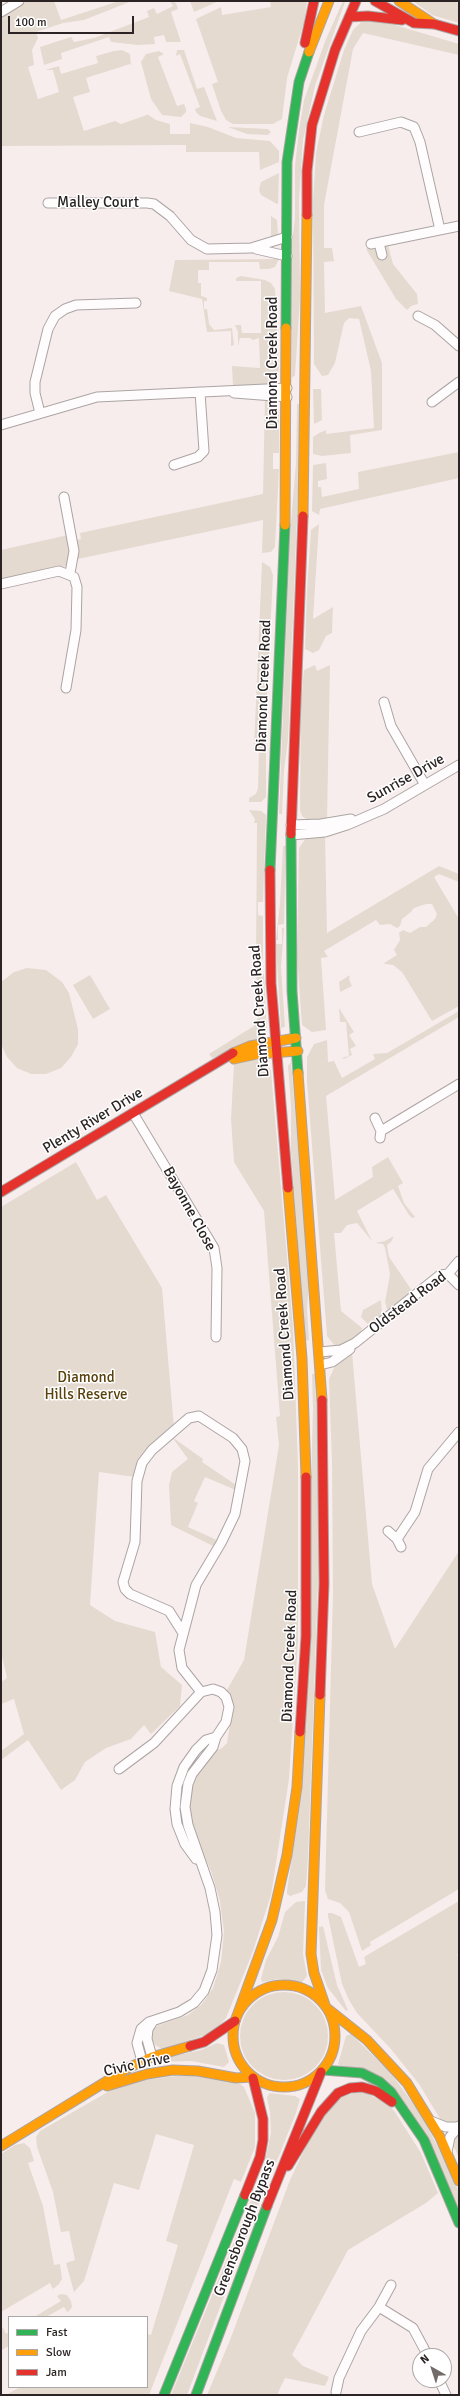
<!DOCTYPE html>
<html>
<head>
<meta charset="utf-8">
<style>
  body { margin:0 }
  #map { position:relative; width:460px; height:2396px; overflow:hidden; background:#f8eded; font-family:Signika,sans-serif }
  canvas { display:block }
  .frame { position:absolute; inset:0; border:2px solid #2c2424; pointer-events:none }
  .legend { position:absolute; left:8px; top:2316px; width:140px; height:72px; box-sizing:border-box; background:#fff; border:1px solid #aba7a7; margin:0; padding:5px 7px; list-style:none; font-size:12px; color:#2c2424 }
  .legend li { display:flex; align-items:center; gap:8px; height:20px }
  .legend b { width:20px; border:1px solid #aba7a7 }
  .north { position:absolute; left:412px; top:2348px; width:40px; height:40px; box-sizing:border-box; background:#fff; border:1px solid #aba7a7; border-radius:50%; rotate:321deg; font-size:11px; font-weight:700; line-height:16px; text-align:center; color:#2c2424 }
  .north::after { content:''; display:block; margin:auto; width:14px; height:18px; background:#736a6a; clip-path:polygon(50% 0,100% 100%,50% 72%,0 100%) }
  .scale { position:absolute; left:8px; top:16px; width:126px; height:18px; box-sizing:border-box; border:2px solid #2c2424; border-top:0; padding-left:5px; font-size:12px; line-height:14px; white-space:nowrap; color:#2c2424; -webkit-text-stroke:3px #fff; paint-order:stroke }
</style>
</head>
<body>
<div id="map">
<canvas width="460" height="2396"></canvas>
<div class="frame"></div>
<ul class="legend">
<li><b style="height:5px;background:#30b455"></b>Fast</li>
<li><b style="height:5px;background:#ff9f0a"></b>Slow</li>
<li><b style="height:5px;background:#e5322d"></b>Jam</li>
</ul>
<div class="north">N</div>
<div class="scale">100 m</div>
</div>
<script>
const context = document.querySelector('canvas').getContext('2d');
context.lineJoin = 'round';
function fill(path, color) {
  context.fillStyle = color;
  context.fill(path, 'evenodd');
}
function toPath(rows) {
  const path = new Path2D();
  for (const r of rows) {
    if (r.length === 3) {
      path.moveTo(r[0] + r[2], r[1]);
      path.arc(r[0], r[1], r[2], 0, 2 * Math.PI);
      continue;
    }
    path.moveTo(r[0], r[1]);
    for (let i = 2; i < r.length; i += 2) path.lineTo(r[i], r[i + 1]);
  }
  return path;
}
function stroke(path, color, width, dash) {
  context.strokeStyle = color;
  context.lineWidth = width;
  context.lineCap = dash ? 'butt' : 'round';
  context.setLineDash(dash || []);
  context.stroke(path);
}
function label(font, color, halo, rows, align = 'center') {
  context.font = font + ' Signika,sans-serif';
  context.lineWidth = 3;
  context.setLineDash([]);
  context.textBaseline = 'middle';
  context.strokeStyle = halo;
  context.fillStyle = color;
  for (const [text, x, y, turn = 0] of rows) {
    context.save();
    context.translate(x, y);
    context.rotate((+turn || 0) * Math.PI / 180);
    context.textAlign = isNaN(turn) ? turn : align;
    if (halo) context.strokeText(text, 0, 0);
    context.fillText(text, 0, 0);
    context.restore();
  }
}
fill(toPath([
  [27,1,54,1,61,20,119,1,132,1,84,20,63,23,36,32,38,38,32,50,34,65,28,67,38,99,59,92,53,70,45,70,59,66,61,74,98,63,96,56,114,51,122,50,130,54,131,66,130,64,86,78,90,92,73,97,84,131,115,121,121,124,147,115,147,114,156,120,170,124,170,134,190,134,190,123,208,127,236,138,270,141,279,151,279,162,260,170,259,152,186,152,186,145,1,146,1,16],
  [170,1,176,3,178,9,171,12,181,42,166,42,164,35,154,37,155,44,138,45,111,42,109,37,61,53,62,59,44,65,40,47,71,37,74,42,94,38,149,17,147,11,154,8,157,14,173,6],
  [190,1,219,1,194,12],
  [270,1,307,1,304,22,287,78,282,119,273,124,233,124,226,120,221,111,212,84,218,82,196,19,221,7,222,15,271,7],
  [343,1,345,2,315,86,303,140,299,199,300,297,295,375,292,378,291,248,295,219,295,166,299,130,304,100,326,39],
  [413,1,455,1,459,4,459,23,432,15],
  [363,20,395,25,459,44,459,55,363,33,353,49,324,205,324,248,332,248,334,261,324,262,325,313,361,306,382,363,382,430,350,435,351,453,322,456,313,454,313,437,319,433,326,430,326,434,374,428,371,371,359,319,349,318,344,323,335,363,328,375,322,376,314,364,313,201,316,153,324,115,344,50,353,30],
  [177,50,184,50,197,89,204,87,217,121,200,116,196,112,195,109,200,107,180,54,176,56],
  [159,51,164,54,158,57,177,106,184,104,186,109,186,112,181,117,162,115,151,99,141,62,146,54],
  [228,127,268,129,271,132,268,135,247,134],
  [279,173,278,204,277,204,261,195,259,190,261,182],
  [271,216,277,220,278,234,271,239],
  [388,245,393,264,417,294,418,304,411,306,407,310,396,299,366,249,370,247,377,251],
  [279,259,275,267,269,269,260,269,259,262,209,262,209,270,198,270,198,283,201,283,201,296,207,298,207,301,204,301,204,309,207,309,209,324,214,330,232,328,234,345,231,346,231,331,207,332,202,299,169,291,175,260],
  [241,276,265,280,271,283,275,289,279,370,274,381,265,385,233,385,232,366,260,368,259,338,253,340,250,338,240,338,238,346,238,332,235,325,241,325,242,333,261,333,261,281,236,281,236,278],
  [313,389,321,389,322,420,314,424],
  [265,398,273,402,279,412,279,453,273,453,273,469,279,469,275,547,271,552,262,553,263,520,78,559,76,540,81,539,80,533,263,494],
  [297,404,300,404,301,418,288,739,284,770,282,814,279,814,290,534,296,463],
  [459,452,459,478,320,509,319,515,312,511,313,465,326,463,327,479,318,481,318,487,321,487,322,497,359,489,358,472],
  [319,524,313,619,333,607,332,633,326,636,319,650,313,653,305,649,307,591,311,530],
  [68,535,71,553,66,566,1,579,1,550],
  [262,562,270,567,273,575,266,715,266,797,261,802,249,802,249,798,256,794,258,788,259,748,254,748],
  [315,665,317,671,330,665,327,819,309,821,302,816,300,810,301,702,304,670],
  [249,810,261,811,266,815,263,902,258,902,258,915,263,916,263,959,256,962,257,823,254,823,255,819],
  [325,835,327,933,439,866,459,874,459,882,439,874,434,877,459,919,459,1006,432,1021,402,972,393,965,385,964,384,963,397,955,394,950,400,940,399,933,403,930,410,933,420,927,426,927,435,919,437,914,432,904,426,904,414,908,411,912,402,919,400,926,397,928,390,924,380,925,376,920,324,951,328,957,321,958,326,1030,312,1032,302,1025,297,956,299,848,306,838],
  [283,846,286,846,284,924,278,925,278,940,276,940,280,904],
  [282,928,284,928,281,967,285,1027,281,1028,276,944,282,944],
  [27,968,46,970,62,982,69,993,78,1029,78,1044,71,1057,61,1068,46,1074,31,1074,17,1068,7,1057,1,1044,1,982,14,972],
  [256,971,264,974,267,1035,265,1039,212,1058,209,1054,254,1026,259,1015],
  [90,975,110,1009,93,1019,73,985],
  [350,975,349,979,352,986,340,992,339,982],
  [339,1008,354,1032,349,1035,356,1046,350,1049,352,1055,344,1059,342,1058,349,1056,346,1022,340,1022],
  [459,1011,459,1017,326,1096,335,1200,373,1177,372,1167,388,1157,403,1183,398,1186,404,1203,415,1217,412,1218,409,1215,393,1189,357,1211,372,1241,357,1223,347,1225,341,1233,334,1233,341,1311,362,1328,361,1333,351,1341,340,1346,335,1346,327,1336,307,1082,307,1057,314,1044,327,1040,328,1062,334,1061,342,1078,375,1059,373,1054,387,1053],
  [254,1060,266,1061,271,1071,293,1328,298,1466,298,1641,289,1779,271,1895,252,1954,226,2018,214,2032,162,2049,155,2045,151,2039,153,2029,159,2025,188,2015,202,2004,213,1988,221,1962,224,1932,220,1901,211,1871,196,1839,189,1811,192,1783,196,1774,213,1752,222,1748,227,1743,233,1705,227,1690,244,1660,279,1445,276,1417,280,1416,264,1211,234,1162,231,1119,234,1064],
  [291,1062,309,1280,307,1309,309,1340,305,1341,291,1151,291,1106,288,1066],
  [76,1162,97,1200,106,1195,162,1288,174,1428,135,1477,99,1472,90,1605,115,1621,155,1632,161,1667,182,1685,180,1706,151,1734,144,1725,131,1739,106,1748,85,1762,75,1780,61,1790,28,1740,1,1760,1,1751,24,1734,14,1699,1,1704,1,1682,7,1678,1,1652,1,1207],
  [394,1236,391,1242,387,1245,389,1257,413,1292,390,1310,387,1309,385,1302,390,1274,385,1248,383,1244,375,1243,385,1241],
  [381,1300,382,1315,370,1326,361,1317,363,1310],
  [352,1352,372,1584,395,1649,459,1551,459,1889,370,1942,371,1945,362,1951,349,1912,340,1903,328,1899,325,1890,333,1593,332,1461,329,1379,335,1366],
  [312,1374,315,1374,320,1527,308,1856,306,1886,302,1892,290,1896,287,1894,287,1890,302,1792,313,1410],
  [172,1437,203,1459,202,1462,239,1487,238,1491,205,1477,194,1501,198,1503,188,1527,219,1541,215,1547,171,1525,169,1485,172,1472,188,1459],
  [305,1901,303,1954,307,1976,302,1982,279,1979,262,1982,261,1979,266,1960,278,1937,285,1912,296,1902],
  [459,1901,459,1953,457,1955,459,1958,459,2158,442,2122,419,2084,390,2048,357,2013,349,2000,342,1984,328,1916,328,1913,332,1913,341,1917,359,1967,366,1964,364,1957],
  [323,1926,337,1985,348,2010,346,2011,328,1988,321,1970,319,1927],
  [284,2036,44],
  [351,2034,389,2071,421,2114,450,2171,459,2192,458,2207,409,2108,338,2064,346,2036],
  [217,2043,224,2045,229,2062,224,2067,191,2061,161,2062,161,2059,201,2050],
  [177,2076,197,2076,240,2084,244,2087,255,2113,255,2147,241,2182,234,2179,149,2395,6,2395,20,2387,147,2387,147,2334,151,2335,178,2245,166,2241,194,2145,156,2134,139,2190,114,2183,84,2281,74,2292,66,2263,75,2260,69,2231,61,2232,53,2192,37,2147,36,2137,40,2131,113,2089,142,2080],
  [363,2091,390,2106,395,2112,421,2153,438,2193,426,2203,348,2250,292,2355,303,2366,329,2377,325,2386,285,2378,277,2395,207,2395,230,2340,290,2180,315,2127,340,2097],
  [270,2093,295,2096,300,2099,296,2113,279,2156,270,2174,187,2395,171,2395,263,2171,271,2133,270,2113,267,2097],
  [24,2143,30,2148,34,2161,28,2163,43,2206,54,2265,60,2264,62,2279,59,2284,53,2289,50,2283,1,2312,1,2154,15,2145],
  [61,2294,67,2295,71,2301,72,2307,69,2311,67,2312,64,2307,46,2317,34,2317,61,2301,57,2296],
  [3,2328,6,2334,9,2332,9,2346,2,2350,1,2329]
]), '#e5dad0');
const street = toPath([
  [1,12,19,1],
  [359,132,401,122,414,127,420,142,440,230],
  [48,203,147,203,154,204,170,216,191,240,207,249,251,248,287,237],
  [379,243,382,255],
  [371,244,459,226],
  [256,249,287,256],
  [418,316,435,325,459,346],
  [234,393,287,397],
  [432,402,459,382],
  [40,413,35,393,35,382,48,329,55,316,65,309,76,305,136,303],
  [1,425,97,397,287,388],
  [174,465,198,457,204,451,200,392],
  [64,497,74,551,70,573],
  [1,584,59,571,74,577,77,587,76,630,66,688],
  [384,702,391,726,425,785],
  [291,825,321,824,351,819],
  [291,835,325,832,347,825,384,809,459,765],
  [133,1113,214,1248,217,1268,216,1337],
  [375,1118,381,1131,380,1138],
  [381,1131,459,1084],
  [448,1274,459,1285],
  [320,1352,341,1350,355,1343,440,1275,448,1274,459,1261],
  [320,1365,332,1362,350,1349],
  [388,1531,397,1539,401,1547],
  [397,1539,415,1512,428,1469,459,1432],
  [183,1633,169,1611,130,1594,125,1589,123,1582,135,1542,137,1481,142,1463,152,1450,182,1424,189,1418,199,1416,233,1438,242,1449,245,1461,235,1514,221,1543,196,1585,179,1650,182,1668,201,1692],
  [119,1769,154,1743,201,1692,213,1689,221,1692,226,1697,229,1707,226,1722,216,1737,213,1747,192,1774,188,1784,185,1807,188,1825,210,1888,215,1912,217,1935,212,1970,204,1991,194,2003,179,2012,149,2022,141,2029,137,2043,142,2061],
  [196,1859,185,1844,177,1824,175,1809,177,1786,184,1767,196,1750,206,1740,216,1737],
  [152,2057,147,2039,148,2029,153,2021],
  [431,2121,446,2127,457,2127],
  [447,2152,450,2137,459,2126],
  [379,2307,413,2328,428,2356],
  [439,2380,446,2395],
  [336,2392,339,2378,361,2331,379,2307,391,2285]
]);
const fast = toPath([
  [286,328,287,162,299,82,309,52],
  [291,834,292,991,298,1073],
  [270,870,285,525],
  [323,2070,362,2073,380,2082,391,2092,424,2140,459,2223],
  [164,2395,245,2195],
  [196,2395,267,2206]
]);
const slow = toPath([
  [399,1,434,24],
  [309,52,329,1],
  [303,516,307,215],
  [285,525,286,328],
  [233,1053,250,1046,296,1038],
  [234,1059,257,1054,298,1051],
  [298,1073,322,1400],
  [288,1188,302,1358,306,1477],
  [320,1695,311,1954,314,1973,325,2005],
  [284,2036,51],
  [328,2009,367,2040,407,2083,440,2137,459,2181],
  [237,2016,272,1920,287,1855,297,1787,300,1732],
  [107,2086,147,2074,173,2070,198,2071,236,2078,252,2077],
  [1,2146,128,2068,152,2057,190,2046]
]);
const jam = toPath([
  [375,1,414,23,434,24,459,31],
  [349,17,368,16,402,20],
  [305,43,314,1],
  [307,215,307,171,312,125,335,50,356,1],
  [291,834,303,516],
  [270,870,271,983,288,1188],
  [1,1192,233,1053],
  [320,1695,324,1584,322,1400],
  [300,1732,306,1636,306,1477],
  [190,2046,204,2042,235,2021],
  [288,2166,321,2112,338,2093,350,2088,362,2087,376,2091,392,2102],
  [245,2195,260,2157,263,2140,263,2119,253,2078],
  [267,2206,321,2072]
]);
stroke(street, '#aca4a4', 11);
stroke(fast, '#aca4a4', 11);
stroke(slow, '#aca4a4', 11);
stroke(jam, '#aca4a4', 11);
stroke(street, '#fefcfc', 9);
stroke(fast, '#30b455', 9);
stroke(slow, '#ff9f0a', 9);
stroke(jam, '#e5322d', 9);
label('15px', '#2c2424', '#fff', [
  ["Malley Court",98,203],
  ["Diamond Creek Road",273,363,-90],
  ["Diamond Creek Road",264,686,-88],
  ["Sunrise Drive",406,779,-29],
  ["Diamond Creek Road",260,1011,-94],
  ["Plenty River Drive",93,1121,-31],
  ["Bayonne Close",189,1209,61],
  ["Oldstead Road",408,1303,-37],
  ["Diamond Creek Road",285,1334,-94],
  ["Diamond Creek Road",290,1656,-88],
  ["Civic Drive",137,2065,-12],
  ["Greensborough Bypass",245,2228,-69]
]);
label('15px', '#58410c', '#fff', [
  ["Diamond",86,1378],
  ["Hills Reserve",86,1395]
]);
</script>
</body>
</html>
